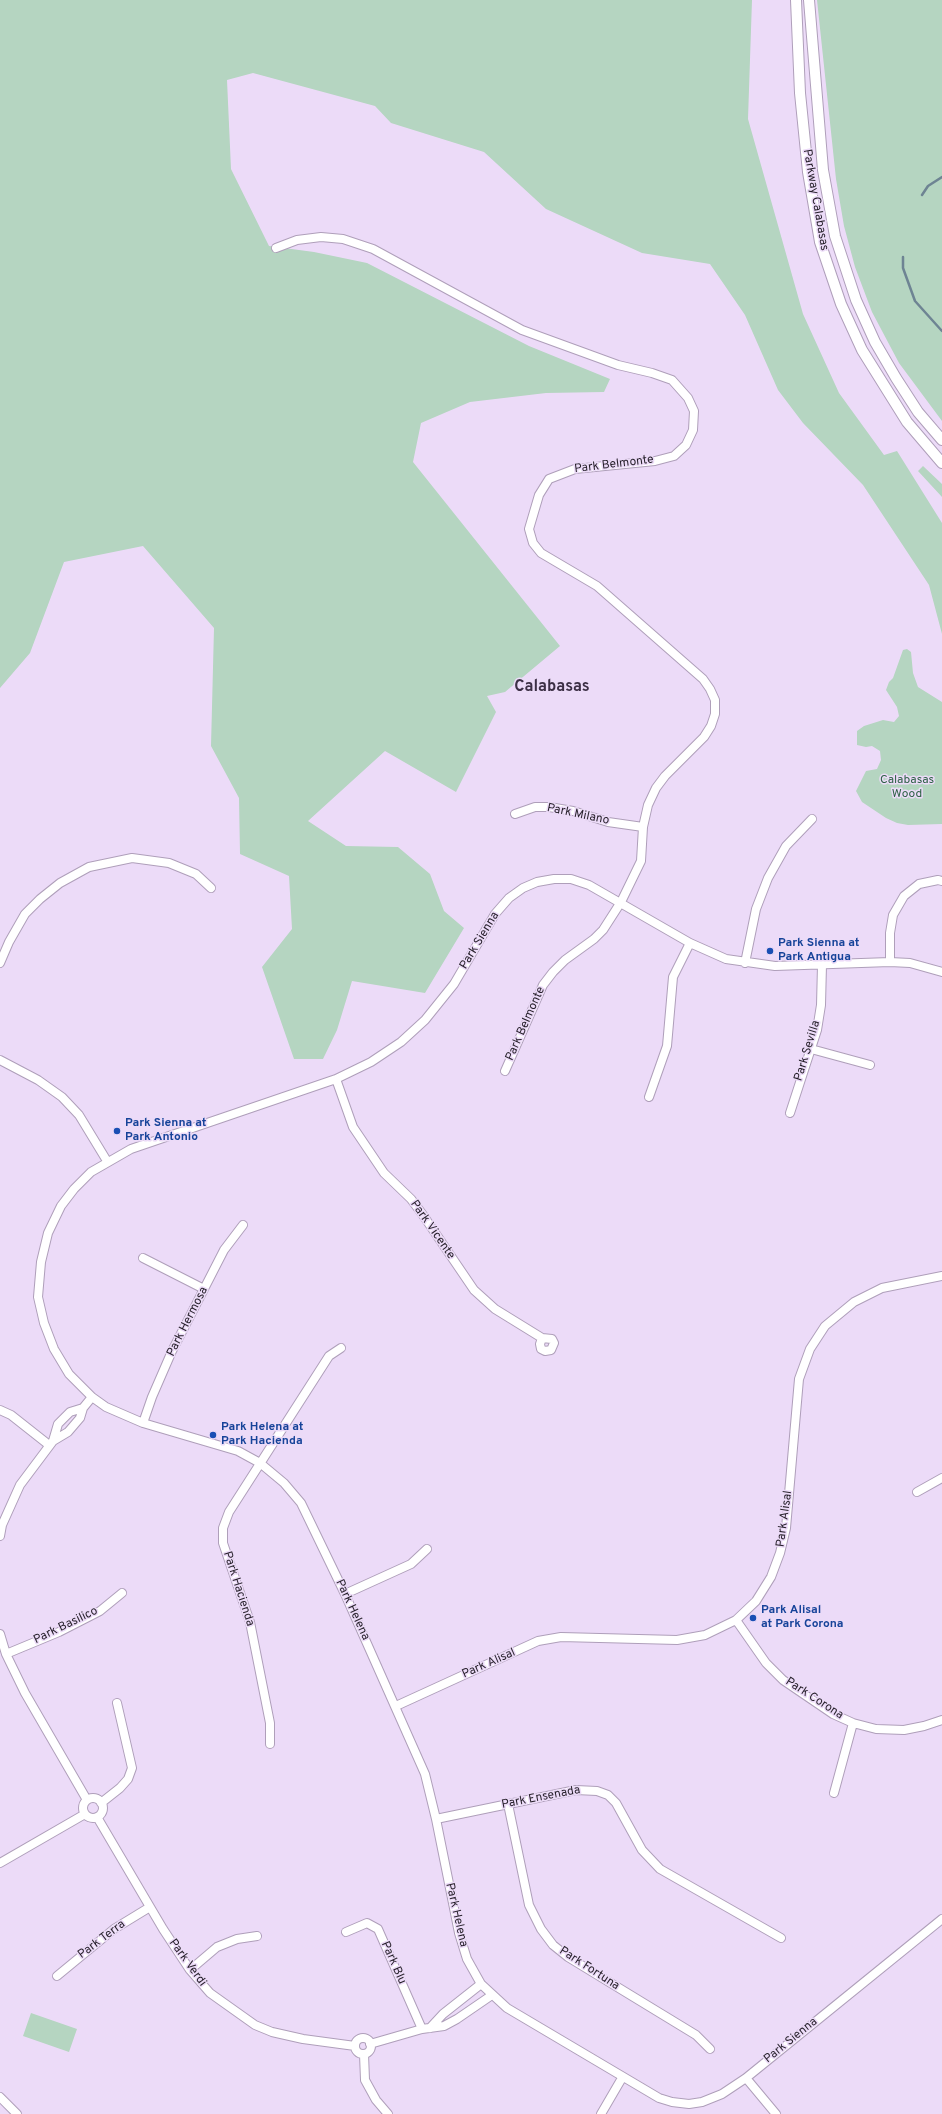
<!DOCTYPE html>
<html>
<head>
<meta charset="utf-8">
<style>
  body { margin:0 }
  canvas { display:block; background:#ecdbf8 }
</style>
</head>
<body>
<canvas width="942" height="2114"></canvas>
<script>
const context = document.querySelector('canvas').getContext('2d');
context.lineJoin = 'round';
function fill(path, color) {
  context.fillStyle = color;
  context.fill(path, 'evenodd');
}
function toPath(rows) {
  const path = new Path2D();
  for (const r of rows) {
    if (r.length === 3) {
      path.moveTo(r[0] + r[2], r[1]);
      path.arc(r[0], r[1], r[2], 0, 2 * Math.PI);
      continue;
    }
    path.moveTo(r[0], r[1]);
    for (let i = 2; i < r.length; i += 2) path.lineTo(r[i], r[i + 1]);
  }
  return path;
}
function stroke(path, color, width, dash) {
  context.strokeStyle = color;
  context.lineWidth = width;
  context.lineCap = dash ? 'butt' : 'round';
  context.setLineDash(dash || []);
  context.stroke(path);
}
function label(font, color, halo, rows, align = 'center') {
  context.font = font + ' Overpass,sans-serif';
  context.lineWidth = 3;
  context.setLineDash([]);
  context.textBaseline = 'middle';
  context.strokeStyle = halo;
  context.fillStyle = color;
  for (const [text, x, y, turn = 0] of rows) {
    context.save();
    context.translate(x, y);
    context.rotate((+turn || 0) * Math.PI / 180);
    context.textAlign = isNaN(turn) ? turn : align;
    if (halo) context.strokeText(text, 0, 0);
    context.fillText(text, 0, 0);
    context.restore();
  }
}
fill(toPath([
  [0,0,752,0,748,119,803,314,839,393,884,455,897,451,942,523,942,634,929,585,863,485,803,423,778,390,745,315,710,264,642,253,546,209,484,152,391,123,375,106,253,73,227,80,231,169,269,246,314,252,367,263,529,346,610,379,604,392,546,393,470,402,421,423,413,462,560,646,505,692,487,696,496,712,456,792,385,751,308,821,346,846,398,847,430,874,444,911,464,928,425,993,352,981,337,1030,323,1059,294,1059,262,967,292,929,289,876,240,854,239,798,211,746,214,628,143,546,64,562,30,653,0,688],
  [817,0,942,0,942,421,899,363,872,312,855,267,844,226,836,179],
  [923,466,942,484,942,497,918,471],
  [907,649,911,652,913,673,918,687,942,702,942,824,908,825,897,823,886,818,862,802,856,791,866,771,877,769,881,760,880,751,872,746,866,747,857,745,857,731,864,726,883,720,894,722,899,716,897,707,886,690,889,682,893,678,903,650],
  [31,2013,77,2029,69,2052,23,2036]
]), '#b5d5c1');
stroke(toPath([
  [922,195,928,186,942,177],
  [903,257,903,268,915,301,942,331]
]), '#6e8493', 2.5);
const minor = toPath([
  [276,248,297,240,321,237,343,239,373,249,522,330,618,365,652,373,672,380,688,398,694,411,693,430,686,445,674,456,655,461,575,469,549,479,539,495,529,529,533,543,541,553,597,586,703,679,710,689,715,700,715,714,711,726,704,737,665,776,656,788,648,805,643,827,641,861,621,902,603,930,594,939,565,960,553,972,543,985,505,1071],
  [515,814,535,807,549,807,573,811,608,822,643,827],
  [890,962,890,933,893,915,904,896,919,884,938,880,942,881],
  [0,963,9,942,25,914,40,899,60,883,89,867,132,858,169,863,196,874,211,888],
  [745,963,756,909,768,878,786,846,812,819],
  [942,972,910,963,890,962,775,966,726,959,690,943,589,885,571,879,554,879,537,882,523,888,509,898,495,914,454,984,425,1020,401,1042,371,1062,336,1079,131,1149,91,1172,74,1189,61,1206,48,1233,41,1262,38,1297,44,1323,54,1349,69,1374,92,1397,106,1407,143,1423,238,1451,260,1463,284,1483,301,1503,345,1594,425,1774,436,1819,459,1933,467,1959,481,1984,507,2008,659,2098,672,2102,689,2104,702,2102,722,2094,746,2078,942,1919],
  [811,1049,870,1065],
  [0,1060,38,1080,62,1097,79,1115,107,1161],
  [336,1079,353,1127,384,1173,411,1199,423,1215,474,1290,495,1309,542,1338,552,1339,554,1343,551,1350,545,1351,541,1349,540,1344,542,1338],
  [649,1097,667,1046,673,977,690,943],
  [790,1113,817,1030,821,1005,822,965],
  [143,1258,204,1289],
  [0,1410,11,1415,49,1445],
  [143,1423,152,1397,172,1351,204,1289,224,1250,243,1225],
  [53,1441,68,1432,80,1418,83,1408,92,1397],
  [917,1492,942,1478],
  [0,1536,2,1525,20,1485,53,1441,58,1424,70,1412,83,1408],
  [345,1594,411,1564,427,1549],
  [736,1620,766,1663,783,1680,833,1714,853,1723,876,1729,904,1730,924,1726,942,1720],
  [0,1634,6,1654,25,1693,87,1800],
  [6,1654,59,1632,100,1611,122,1593],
  [396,1706,538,1641,561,1637,677,1640,705,1635,736,1620,756,1601,771,1577,780,1553,786,1528,799,1379,810,1349,825,1326,854,1302,882,1288,942,1276],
  [270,1744,270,1723,250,1622,223,1543,223,1528,229,1512,329,1356,341,1348],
  [834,1793,853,1723],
  [93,1808,10],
  [101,1803,120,1788,128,1779,132,1768,117,1703],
  [508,1804,529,1905,541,1929,553,1945,568,1957,696,2035,710,2049],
  [97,1817,163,1929,190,1970,210,1993,255,2025,272,2032,303,2039,355,2046],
  [436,1819,576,1790,597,1791,608,1795,616,1803,642,1850,660,1869,781,1938],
  [0,1863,85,1814],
  [346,1932,367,1923,378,1929,422,2029],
  [190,1970,217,1947,237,1939,257,1936],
  [57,1976,114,1929,150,1907],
  [430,2028,443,2014,481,1984],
  [363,2046,8],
  [370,2044,422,2029,444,2026,457,2019,492,1995],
  [364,2054,365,2080,376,2100,388,2114],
  [746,2078,776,2114],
  [0,2097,17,2114],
  [601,2114,622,2078]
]);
const tertiary = toPath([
  [796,0,800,93,808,172,820,242,841,304,862,350,907,422,942,463],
  [809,0,823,170,835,236,856,300,875,342,896,378,918,412,942,440]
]);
stroke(minor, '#af9fba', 10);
stroke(tertiary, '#af9fba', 12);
stroke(minor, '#fff', 8);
stroke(tertiary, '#fff', 10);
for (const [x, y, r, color] of [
  [770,951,4,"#1a4fb4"],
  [117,1131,4,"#1a4fb4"],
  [213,1435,4,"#1a4fb4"],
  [753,1618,4,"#1a4fb4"]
]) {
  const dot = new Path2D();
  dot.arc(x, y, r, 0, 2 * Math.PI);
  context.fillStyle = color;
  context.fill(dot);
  stroke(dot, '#ecdbf8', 1.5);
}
label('12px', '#241e28', '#ecdbf8', [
  ["Parkway Calabasas",815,200,80],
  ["Park Belmonte",614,465,-7],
  ["Park Milano",578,815,12],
  ["Park Sienna",480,941,-59],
  ["Park Belmonte",526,1024,-66],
  ["Park Sevilla",808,1051,-73],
  ["Park Vicente",432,1230,55],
  ["Park Hermosa",188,1322,-63],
  ["Park Alisal",785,1519,-82],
  ["Park Hacienda",238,1589,72],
  ["Park Helena",352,1610,65],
  ["Park Basilico",66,1626,-26],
  ["Park Alisal",489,1664,-24],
  ["Park Corona",814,1699,33],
  ["Park Ensenada",541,1798,-11],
  ["Park Helena",456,1915,77],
  ["Park Terra",102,1940,-37],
  ["Park Verdi",187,1963,54],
  ["Park Blu",393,1963,66],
  ["Park Fortuna",589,1969,33],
  ["Park Sienna",791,2041,-39]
]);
label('12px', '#2c6144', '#ecdbf8', [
  ["Calabasas",907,781],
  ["Wood",907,795]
]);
label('bold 12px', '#164399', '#ecdbf8', [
  ["Park Sienna at",778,944],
  ["Park Antigua",778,958],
  ["Park Sienna at",125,1124],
  ["Park Antonio",125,1138],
  ["Park Helena at",221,1428],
  ["Park Hacienda",221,1442],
  ["Park Alisal",761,1611],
  ["at Park Corona",761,1625]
], 'left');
label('bold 16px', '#3c2f45', '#ecdbf8', [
  ["Calabasas",552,688]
]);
</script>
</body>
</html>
